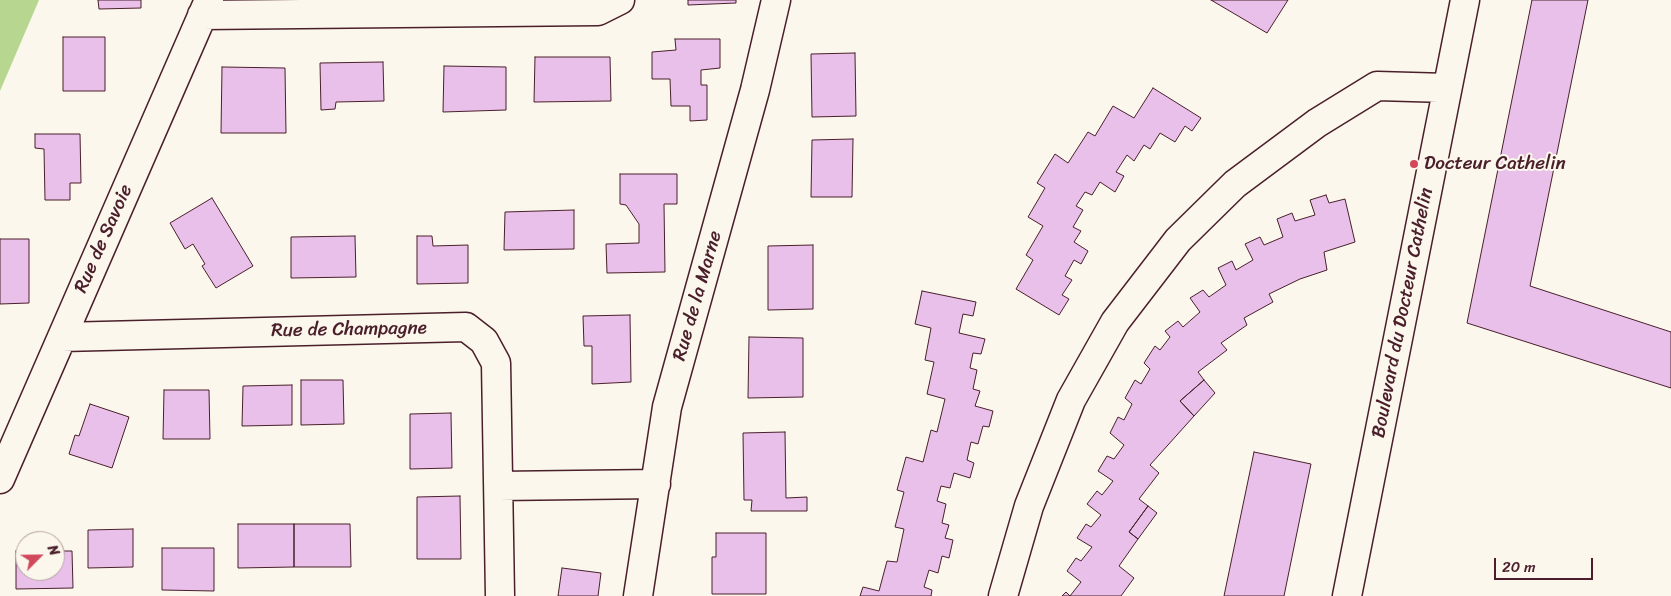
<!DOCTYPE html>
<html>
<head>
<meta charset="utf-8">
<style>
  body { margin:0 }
  #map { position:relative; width:1671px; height:596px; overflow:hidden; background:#fbf7ec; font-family:Sriracha,sans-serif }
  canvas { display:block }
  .north { position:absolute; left:15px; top:531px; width:50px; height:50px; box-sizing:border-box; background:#fbf7ec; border:1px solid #b4a19f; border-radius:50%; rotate:67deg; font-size:14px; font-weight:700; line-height:20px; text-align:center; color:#4a1f2b }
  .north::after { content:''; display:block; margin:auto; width:18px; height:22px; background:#d1495b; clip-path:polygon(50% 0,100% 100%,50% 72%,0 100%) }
  .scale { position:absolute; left:1494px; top:558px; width:99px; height:22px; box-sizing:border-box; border:2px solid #4a1f2b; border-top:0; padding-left:6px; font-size:15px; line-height:18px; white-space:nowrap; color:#4a1f2b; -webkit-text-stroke:4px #fbf7ec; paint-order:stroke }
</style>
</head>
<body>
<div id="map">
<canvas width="1671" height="596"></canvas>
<div class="north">N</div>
<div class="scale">20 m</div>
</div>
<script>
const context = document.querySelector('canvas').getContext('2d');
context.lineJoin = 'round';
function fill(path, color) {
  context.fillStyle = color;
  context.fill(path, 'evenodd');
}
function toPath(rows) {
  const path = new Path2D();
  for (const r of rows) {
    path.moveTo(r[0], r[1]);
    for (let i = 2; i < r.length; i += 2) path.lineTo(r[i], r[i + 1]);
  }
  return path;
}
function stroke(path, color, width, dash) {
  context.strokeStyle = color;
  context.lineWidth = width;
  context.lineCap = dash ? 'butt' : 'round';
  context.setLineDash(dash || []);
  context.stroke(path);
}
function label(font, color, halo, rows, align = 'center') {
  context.font = font + ' Sriracha,sans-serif';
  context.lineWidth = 4;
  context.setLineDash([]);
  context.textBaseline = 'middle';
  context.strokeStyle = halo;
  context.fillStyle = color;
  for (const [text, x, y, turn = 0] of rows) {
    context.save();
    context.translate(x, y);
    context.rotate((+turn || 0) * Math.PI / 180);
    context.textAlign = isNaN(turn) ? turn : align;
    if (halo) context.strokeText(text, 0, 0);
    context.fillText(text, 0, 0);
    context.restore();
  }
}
fill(toPath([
  [0,0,39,0,0,91]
]), '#b7d790');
const building = toPath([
  [98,0,141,0,141,8,99,9,98,0],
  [688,0,736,0,736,3,688,5,688,0],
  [1211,0,1288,0,1267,33,1211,0],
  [1532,0,1588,0,1530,286,1671,332,1671,388,1467,323,1532,0],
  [63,37,105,37,105,91,63,91,63,37],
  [675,39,720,39,720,68,701,70,701,85,707,85,707,120,690,121,690,106,671,106,670,79,652,79,652,52,676,50,675,39],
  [855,53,856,116,812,117,811,54,855,53],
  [535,57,610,57,611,101,534,102,535,57],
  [383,62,384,101,336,102,335,109,321,110,320,63,383,62],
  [444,66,506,67,506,110,443,112,444,66],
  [222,67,285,68,286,133,221,133,222,67],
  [1153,88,1201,118,1192,131,1185,126,1175,142,1160,133,1150,149,1144,145,1134,161,1127,155,1116,172,1124,176,1115,192,1100,182,1092,195,1085,192,1076,206,1083,210,1073,227,1081,231,1074,242,1088,251,1081,264,1074,260,1065,276,1072,280,1062,295,1069,299,1059,315,1016,289,1033,260,1026,255,1043,226,1028,217,1045,188,1037,183,1055,154,1068,163,1088,132,1095,136,1113,106,1134,118,1153,88],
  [35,134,80,134,81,183,70,183,70,200,45,200,44,149,35,148,35,134],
  [853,139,852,197,811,197,812,140,853,139],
  [620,174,677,174,677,204,664,204,665,272,607,273,606,244,639,243,639,224,626,205,620,204,620,174],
  [1326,195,1329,203,1345,199,1355,242,1324,252,1327,270,1300,279,1269,294,1273,302,1244,318,1247,325,1221,343,1227,350,1198,372,1204,380,1180,401,1194,416,1150,465,1159,473,1139,499,1148,506,1129,532,1138,539,1119,566,1134,578,1121,596,1062,596,1066,592,1070,596,1081,582,1067,571,1076,558,1081,561,1092,547,1077,538,1086,524,1091,527,1101,515,1087,504,1097,491,1102,495,1113,481,1098,471,1107,456,1114,459,1124,445,1110,433,1118,417,1124,420,1132,404,1125,398,1135,380,1141,384,1150,369,1144,363,1155,346,1160,350,1170,337,1165,331,1178,321,1183,327,1200,312,1190,298,1203,290,1209,297,1226,285,1218,268,1232,261,1236,270,1253,260,1245,244,1260,237,1264,245,1283,237,1277,219,1292,213,1295,221,1315,215,1310,200,1326,195],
  [212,198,253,266,216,288,202,266,205,264,193,244,185,249,170,223,212,198],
  [574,210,574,249,504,250,505,212,574,210],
  [355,236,356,277,291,278,291,237,355,236],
  [417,236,432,236,433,246,468,245,468,283,417,284,417,236],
  [0,239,29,239,29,303,0,304,0,239],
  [813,245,813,309,768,310,768,246,813,245],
  [922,291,976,302,973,316,963,314,959,333,985,339,981,354,973,353,970,368,977,370,973,389,980,391,975,406,993,411,989,427,983,426,978,444,971,442,967,460,974,463,970,478,954,473,950,488,941,486,937,501,946,504,942,523,949,525,945,538,953,540,949,558,942,556,938,573,929,570,924,587,932,590,931,596,860,596,863,587,879,591,887,561,897,562,904,529,895,527,904,492,897,490,906,457,923,462,931,430,937,432,945,399,927,394,934,362,925,360,931,328,915,324,922,291],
  [630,315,631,382,592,384,592,346,584,346,583,316,630,315],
  [749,337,803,338,803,397,748,398,749,337],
  [301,380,343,380,344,424,301,425,301,380],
  [1204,380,1215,393,1194,416,1180,401,1204,380],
  [292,385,292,425,242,426,243,386,292,385],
  [164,390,209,390,210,439,163,439,164,390],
  [90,404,129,417,112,468,69,454,75,435,79,436,90,404],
  [451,413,452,468,410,469,410,414,451,413],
  [785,432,786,498,807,497,807,511,751,511,752,500,744,500,743,433,785,432],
  [1254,452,1311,464,1284,596,1224,596,1254,452],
  [460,496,461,559,417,559,417,497,460,496],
  [1148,506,1157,513,1138,539,1129,532,1148,506],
  [238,524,294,524,294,567,238,568,238,524],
  [294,524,350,524,351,567,294,567,294,524],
  [133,529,133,567,88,568,88,530,133,529],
  [716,533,766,533,766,594,712,594,712,557,716,557,716,533],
  [162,548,214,548,214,591,162,590,162,548],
  [16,551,25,551,25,571,55,571,55,551,72,551,73,588,16,589,16,551],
  [562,568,601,573,598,596,558,596,562,568]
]);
fill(building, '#e8c0e9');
stroke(building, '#4a1f2b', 1);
const minor = toPath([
  [202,15,598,11,620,0],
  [62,337,466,327,484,341,496,363,500,596],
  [0,479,209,0],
  [499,486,656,484],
  [638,596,667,407,755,90,776,0],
  [1003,596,1029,506,1071,400,1115,322,1178,240,1235,184,1317,123,1377,86,1447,88],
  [1347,596,1465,0]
]);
stroke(minor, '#4a1f2b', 31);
stroke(minor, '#fbf7ec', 28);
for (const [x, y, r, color] of [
  [1414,164,5,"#d1495b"]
]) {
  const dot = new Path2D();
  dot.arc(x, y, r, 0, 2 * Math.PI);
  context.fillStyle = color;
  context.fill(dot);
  stroke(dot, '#fbf7ec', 2);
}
label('19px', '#4a1f2b', '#fbf7ec', [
  ["Docteur Cathelin",1424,164]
], 'left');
label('19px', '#4a1f2b', '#fbf7ec', [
  ["Rue de Savoie",104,239,-66],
  ["Rue de la Marne",698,296,-74],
  ["Boulevard du Docteur Cathelin",1403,313,-79],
  ["Rue de Champagne",349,330,-1]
]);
</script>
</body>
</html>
